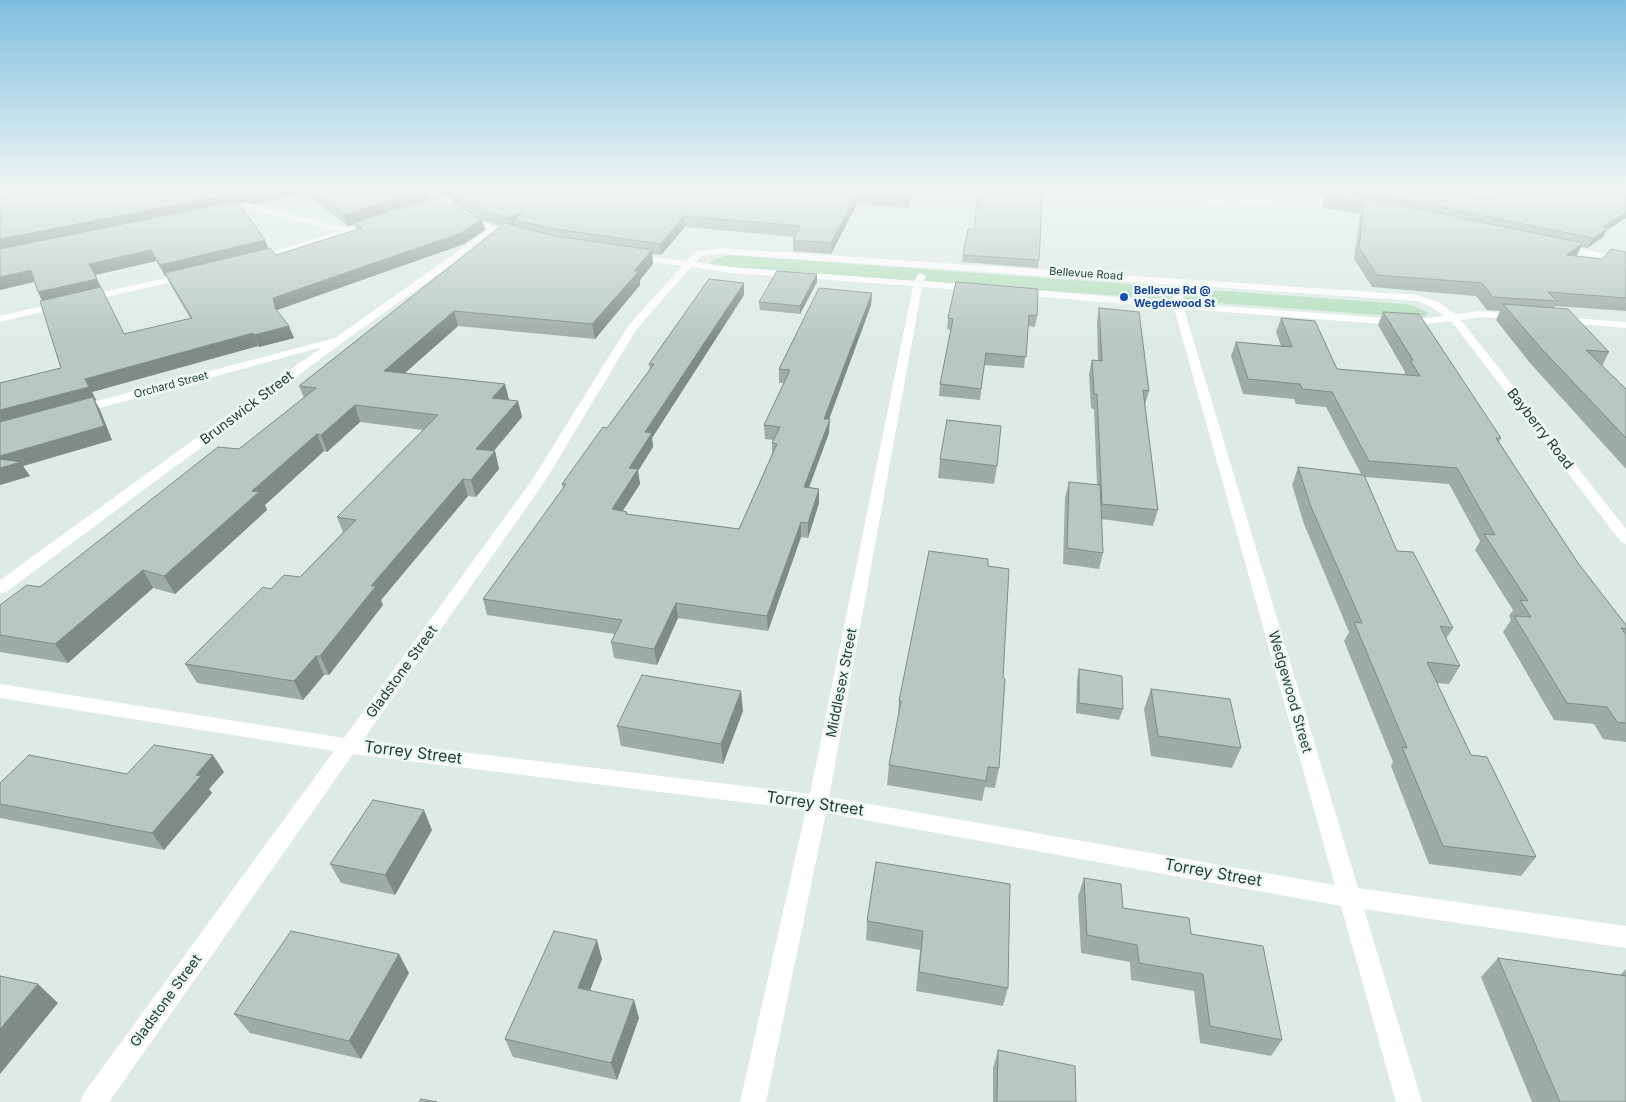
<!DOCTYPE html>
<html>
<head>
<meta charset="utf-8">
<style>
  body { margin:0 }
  canvas { display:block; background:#ddebe4 }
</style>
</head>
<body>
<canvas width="1626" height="1102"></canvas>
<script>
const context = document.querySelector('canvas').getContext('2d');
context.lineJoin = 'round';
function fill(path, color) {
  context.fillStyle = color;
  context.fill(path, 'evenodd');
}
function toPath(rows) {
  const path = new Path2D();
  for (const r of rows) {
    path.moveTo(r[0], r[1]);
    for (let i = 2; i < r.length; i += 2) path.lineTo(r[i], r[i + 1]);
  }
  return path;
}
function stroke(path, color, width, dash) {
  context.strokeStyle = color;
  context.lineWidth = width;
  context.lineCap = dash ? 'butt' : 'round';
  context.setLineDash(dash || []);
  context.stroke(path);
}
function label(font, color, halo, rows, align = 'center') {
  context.font = font + ' Inter,sans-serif';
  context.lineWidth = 5;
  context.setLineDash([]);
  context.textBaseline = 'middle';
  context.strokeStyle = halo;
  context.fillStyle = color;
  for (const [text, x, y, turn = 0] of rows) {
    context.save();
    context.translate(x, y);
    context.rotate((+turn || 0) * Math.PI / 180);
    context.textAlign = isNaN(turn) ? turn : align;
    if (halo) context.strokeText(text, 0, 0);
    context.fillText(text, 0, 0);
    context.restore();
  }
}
fill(toPath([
  [1421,187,1542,187,1488,203],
  [728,255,1390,303,1411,305,1429,313,1424,317,1395,316,714,266,709,262]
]), '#b4debd');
fill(toPath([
  [412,187,422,187,477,220,519,235,515,238,497,232,346,340,6,592,0,593,0,580,322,347,78,414,72,410,74,407,335,338,489,229,471,224,412,187],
  [964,187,1002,187,1003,189,999,191,968,189,964,187],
  [1272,187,1288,187,1327,198,1323,200,1272,187],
  [1352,187,1363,187,1331,205,1315,207,1024,192,1020,190,1024,188,1315,203,1326,201,1352,187],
  [246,204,348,228,375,220,379,223,256,263,251,260,253,258,339,231,246,208,222,213,218,211,246,204],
  [1559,244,1626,258,1626,264,1556,249,1556,245,1559,244],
  [721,248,1417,295,1438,302,1455,314,1481,311,1521,315,1522,317,1517,320,1481,317,1461,320,1626,529,1626,544,1621,542,1451,321,1411,326,1184,309,1358,888,1626,926,1626,948,1364,909,1422,1102,1396,1102,1341,906,826,813,766,1102,740,1102,806,810,353,754,109,1102,80,1102,84,1093,334,751,0,698,0,684,344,738,532,480,628,326,682,266,634,260,629,257,631,255,686,261,695,252,721,248],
  [721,254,1174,285,1173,302,1020,289,1015,292,1020,295,1174,308,1335,885,829,797,922,287,974,291,979,288,974,285,924,281,926,276,921,273,918,274,914,281,731,267,696,262,701,256,721,254],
  [691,267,731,273,913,286,810,794,363,740,545,481,636,330,691,267],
  [1184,285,1416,301,1430,306,1444,316,1411,320,1183,303,1184,285],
  [187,273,190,274,190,278,85,302,80,299,85,296,187,273],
  [63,301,68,304,67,306,0,322,0,316,63,301],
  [1560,317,1626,322,1626,328,1556,322,1555,320,1560,317]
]), '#fff');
fill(toPath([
  [0,187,422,187,429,199,468,215,476,217,453,204,451,195,442,197,426,187,915,187,907,208,857,204,831,254,793,251,793,240,795,237,685,227,661,255,652,254,653,264,640,280,640,285,595,339,458,326,405,373,505,384,509,400,518,401,522,417,494,451,495,451,499,469,476,497,468,496,381,600,383,605,329,675,324,675,303,700,197,683,185,664,271,589,300,577,343,532,337,517,423,430,360,422,327,452,324,451,265,505,267,510,175,594,153,588,68,663,0,652,0,605,40,587,239,449,304,398,299,386,502,226,482,220,485,230,464,244,277,310,294,338,259,347,258,346,92,392,96,400,95,401,100,410,112,440,23,466,30,476,0,485,61,368,42,301,34,282,0,290],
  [304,193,348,226,354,224,356,230,276,255,268,248,265,240,239,204,246,202,254,204],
  [156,261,165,276,166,276,170,284,190,318,124,334,95,275],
  [1309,187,1348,187,1336,194,1349,195,1351,189,1606,231,1603,237,1587,248,1581,247,1577,255,1576,256,1602,259,1626,252,1626,311,1555,306,1554,308,1609,352,1602,366,1626,389,1626,469,1530,363,1496,320,1500,311,1487,310,1476,296,1372,287,1354,259,1360,214,1322,207,1325,196,1332,195,1311,190],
  [963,255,1039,260,1038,268,962,262],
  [817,282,800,314,760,310,759,302],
  [956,282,1037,316,1035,327,1028,326,1024,368,984,365,980,400,939,396,940,384,951,330,947,329,948,318],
  [872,293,871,305,829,419,829,433,809,487,819,489,819,503,808,538,801,537,768,631,678,618,657,665,614,658,611,642,615,634,487,615,483,599,563,489,562,484,607,428,650,370,649,364,744,295,652,438,653,447,638,471,640,484,623,511,628,514,739,529,772,454,772,443,773,440,765,439,764,425,784,383,779,383,779,369],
  [1099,308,1149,391,1145,405,1158,510,1153,526,1101,519,1103,553,1099,569,1063,564,1065,498,1069,482,1097,485,1094,409,1091,408,1089,374,1092,360,1098,361,1097,321],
  [1383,312,1501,438,1499,442,1578,563,1626,625,1626,633,1625,634,1626,635,1626,742,1603,739,1594,724,1554,720,1503,632,1511,620,1509,616,1513,610,1475,550,1480,541,1449,484,1365,477,1397,551,1453,628,1446,639,1460,666,1449,684,1437,683,1471,755,1536,857,1521,876,1429,864,1391,766,1393,762,1344,641,1349,632,1304,524,1292,485,1298,467,1361,474,1326,407,1296,404,1294,399,1243,394,1231,356,1236,342,1281,346,1276,332,1281,318,1337,369,1404,375,1405,372,1378,325],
  [940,459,997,466,994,484,938,478],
  [988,566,1003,678,999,768,995,788,985,787,982,801,887,785,889,765,898,718,899,701],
  [1079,669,1123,709,1119,720,1076,713,1077,680],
  [1151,689,1241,748,1232,768,1151,756,1144,709],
  [743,711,723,764,621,746,617,726],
  [224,772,209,789,212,793,164,850,0,818,0,783,127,774],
  [432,830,395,895,341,883,330,864],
  [876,862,1008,988,1003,1006,916,991,920,950,866,940,867,921],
  [1084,878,1123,908,1191,934,1282,1040,1271,1056,1200,1043,1194,991,1131,980,1130,962,1081,953,1078,896],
  [1498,958,1620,975,1626,969,1626,1102,1532,1102,1481,977],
  [602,959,590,990,639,1018,617,1080,513,1057,505,1039],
  [409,973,361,1059,250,1033,234,1014],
  [998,1050,1076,1102,993,1102,993,1068]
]), '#9daca5');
fill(toPath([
  [281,187,302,187,304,193,254,204,250,194],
  [440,187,483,187,450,193,451,195,442,197],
  [912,187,915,187,907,208,908,198],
  [1336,187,1348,187,1334,195],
  [427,190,430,200,354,222,354,224,348,226,345,215],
  [242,192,246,202,0,251,0,239],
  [857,194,857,204,831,254,831,243],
  [523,212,514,220,515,226,510,228,507,218],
  [1626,212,1626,218,1606,231,1603,237,1587,248,1593,238,1603,227],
  [684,216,685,227,661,255,660,244],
  [482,219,485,230,464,244,277,310,275,308,273,298],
  [265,240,269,251,165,273,166,276,165,276,160,265],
  [1583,243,1577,255,1559,268,1566,255],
  [151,250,156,261,95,275,130,347,44,304,38,292,89,264],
  [652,250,653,264,640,280,640,285,595,339,592,324,634,271],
  [31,270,37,281,0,290,0,277],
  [817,274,817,282,800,314,800,306],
  [744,283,744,295,652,438,653,447,638,471,640,484,614,524,612,509,629,468,645,432],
  [872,293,871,305,824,433,824,419],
  [454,311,458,326,389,387,384,371],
  [289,326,294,338,259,347,254,335],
  [253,333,258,346,92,392,96,400,95,401,100,410,112,440,23,466,30,476,0,485,0,410,85,379],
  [505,384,509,400,492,398],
  [518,401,522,417,481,466,476,449],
  [355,405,360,422,327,452,321,435],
  [830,419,829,433,804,501,804,487],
  [317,434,324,451,265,505,267,510,175,594,164,576,252,491],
  [495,451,499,469,476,497,471,480],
  [463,479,468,496,381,600,383,605,329,675,320,656,371,586],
  [819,489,819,503,808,538,808,523],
  [801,522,801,537,768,631,767,616],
  [143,570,153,588,68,663,55,644],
  [676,603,678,618,657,665,654,649],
  [316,656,324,675,303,700,294,681],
  [741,691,743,711,723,764,721,744],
  [213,755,224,772,209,789,212,793,164,850,152,833,196,775],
  [424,810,432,830,395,895,385,875],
  [597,940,602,959,584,1006,578,988],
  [399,954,409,973,361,1059,349,1041],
  [38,984,58,1003,0,1074,0,1029],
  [634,1000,639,1018,617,1080,611,1063]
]), '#7f8c86');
const building = toPath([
  [0,187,281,187,250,194,242,192,0,239,0,187],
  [306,187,422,187,427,190,345,215,306,187],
  [474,187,912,187,908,198,857,194,831,243,793,240,800,226,684,216,660,244,556,229,514,220,523,212,507,218,475,208,450,193,474,187],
  [978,187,1043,188,1039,260,963,255,968,229,974,229,978,187],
  [1354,187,1436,187,1488,200,1510,190,1517,192,1526,187,1626,187,1626,212,1603,227,1608,228,1593,238,1351,189,1354,187],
  [1340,193,1583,243,1566,255,1602,259,1611,249,1626,252,1626,298,1548,292,1557,301,1493,297,1482,283,1377,275,1359,247,1364,203,1325,196,1340,193],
  [437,197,468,215,482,219,461,233,273,298,275,308,289,326,254,335,253,333,85,379,89,387,0,410,0,383,61,368,40,301,101,287,124,334,192,318,165,273,270,248,276,255,362,228,354,222,437,197],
  [237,201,265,240,160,265,151,250,89,264,97,279,38,292,31,270,0,277,0,249,237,201],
  [505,223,555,236,652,250,634,271,639,271,592,324,454,311,384,371,505,384,492,398,518,401,476,449,495,451,471,480,463,479,371,586,376,586,320,656,316,656,294,681,185,664,263,587,271,589,284,575,300,577,356,520,337,517,438,415,355,405,321,435,317,434,252,491,259,492,164,576,143,570,55,644,0,635,0,605,27,585,40,587,218,447,239,449,316,388,299,386,505,223],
  [777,271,817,274,800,306,759,302,777,271],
  [709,279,744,283,645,432,652,433,629,468,638,469,612,509,627,512,626,514,739,529,777,444,772,443,780,427,764,425,790,370,779,369,819,288,872,293,824,419,830,419,804,487,819,489,808,523,801,522,767,616,676,603,654,649,611,642,622,620,483,599,566,484,562,484,603,427,607,428,654,364,649,364,709,279],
  [956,282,1038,289,1037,316,1029,315,1026,357,986,353,981,389,940,384,953,319,948,318,956,282],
  [1503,304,1568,309,1609,352,1586,350,1626,389,1626,438,1539,346,1503,304],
  [1099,308,1139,312,1149,391,1143,390,1158,510,1102,504,1097,394,1094,394,1092,360,1102,361,1099,308],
  [1383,312,1419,314,1501,438,1496,438,1578,563,1626,625,1626,629,1621,628,1626,635,1626,723,1617,722,1607,707,1567,703,1514,616,1531,617,1520,600,1528,601,1484,534,1495,535,1457,468,1369,461,1332,392,1302,389,1300,384,1248,379,1236,342,1292,347,1281,318,1315,321,1337,369,1420,376,1410,360,1413,360,1383,312],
  [93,397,104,426,0,456,0,422,93,397],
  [947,420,1001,426,997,466,940,459,947,420],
  [0,459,21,462,0,468,0,459],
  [1298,467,1364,475,1397,551,1413,552,1453,628,1440,626,1460,666,1427,662,1471,755,1487,757,1536,857,1443,846,1402,747,1407,748,1354,622,1362,623,1311,507,1298,467],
  [1069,482,1100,485,1103,553,1067,548,1069,482],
  [929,551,988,559,988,566,1009,569,1003,678,1005,679,999,768,988,767,986,781,889,765,901,701,899,701,929,551],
  [1079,669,1122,676,1123,709,1079,703,1079,669],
  [642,675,741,691,721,744,617,726,642,675],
  [1151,689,1230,699,1241,748,1158,736,1151,689],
  [154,745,213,755,196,775,201,776,152,833,0,804,0,783,29,755,127,774,154,745],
  [373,800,424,810,385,875,330,864,373,800],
  [876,862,1010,884,1008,988,919,972,923,931,867,921,876,862],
  [1084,878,1121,884,1123,908,1189,918,1191,934,1263,946,1282,1040,1210,1026,1203,974,1139,963,1137,945,1087,935,1084,878],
  [291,931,399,954,349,1041,234,1014,291,931],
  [554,931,597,940,578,988,634,1000,611,1063,505,1039,554,931],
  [1498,958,1626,976,1626,1102,1560,1102,1498,958],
  [0,976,38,984,0,1029,0,976],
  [998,1050,1075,1066,1076,1102,997,1102,998,1050],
  [421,1099,437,1102,419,1102,421,1099]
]);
fill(building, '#b6c8c0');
stroke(building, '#7f8c86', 1);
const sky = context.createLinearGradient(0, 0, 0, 342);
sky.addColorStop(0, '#7ebee0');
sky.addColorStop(0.55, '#f0f6f3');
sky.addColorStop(1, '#f0f6f300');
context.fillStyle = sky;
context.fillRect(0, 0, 1626, 342);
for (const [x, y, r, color] of [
  [1124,297,5,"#1a4fb4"]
]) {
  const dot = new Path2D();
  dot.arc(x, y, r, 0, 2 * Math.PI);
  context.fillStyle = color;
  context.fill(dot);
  stroke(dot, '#eef7f2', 2);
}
label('11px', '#1e3b32', '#eef7f2', [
  ["Bellevue Road",1086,274,4],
  ["Orchard Street",171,385,-15]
]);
label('bold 11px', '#164399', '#eef7f2', [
  ["Bellevue Rd @",1134,291],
  ["Wegdewood St",1134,304]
], 'left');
label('14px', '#1e3b32', '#eef7f2', [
  ["Brunswick Street",247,408,-37],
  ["Bayberry Road",1540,429,52],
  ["Gladstone Street",402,672,-54],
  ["Middlesex Street",842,683,-79],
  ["Wedgewood Street",1290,692,74],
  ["Gladstone Street",166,1001,-54]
]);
label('16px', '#1e3b32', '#eef7f2', [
  ["Torrey Street",413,753,7],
  ["Torrey Street",815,804,8],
  ["Torrey Street",1213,873,10]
]);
</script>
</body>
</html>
